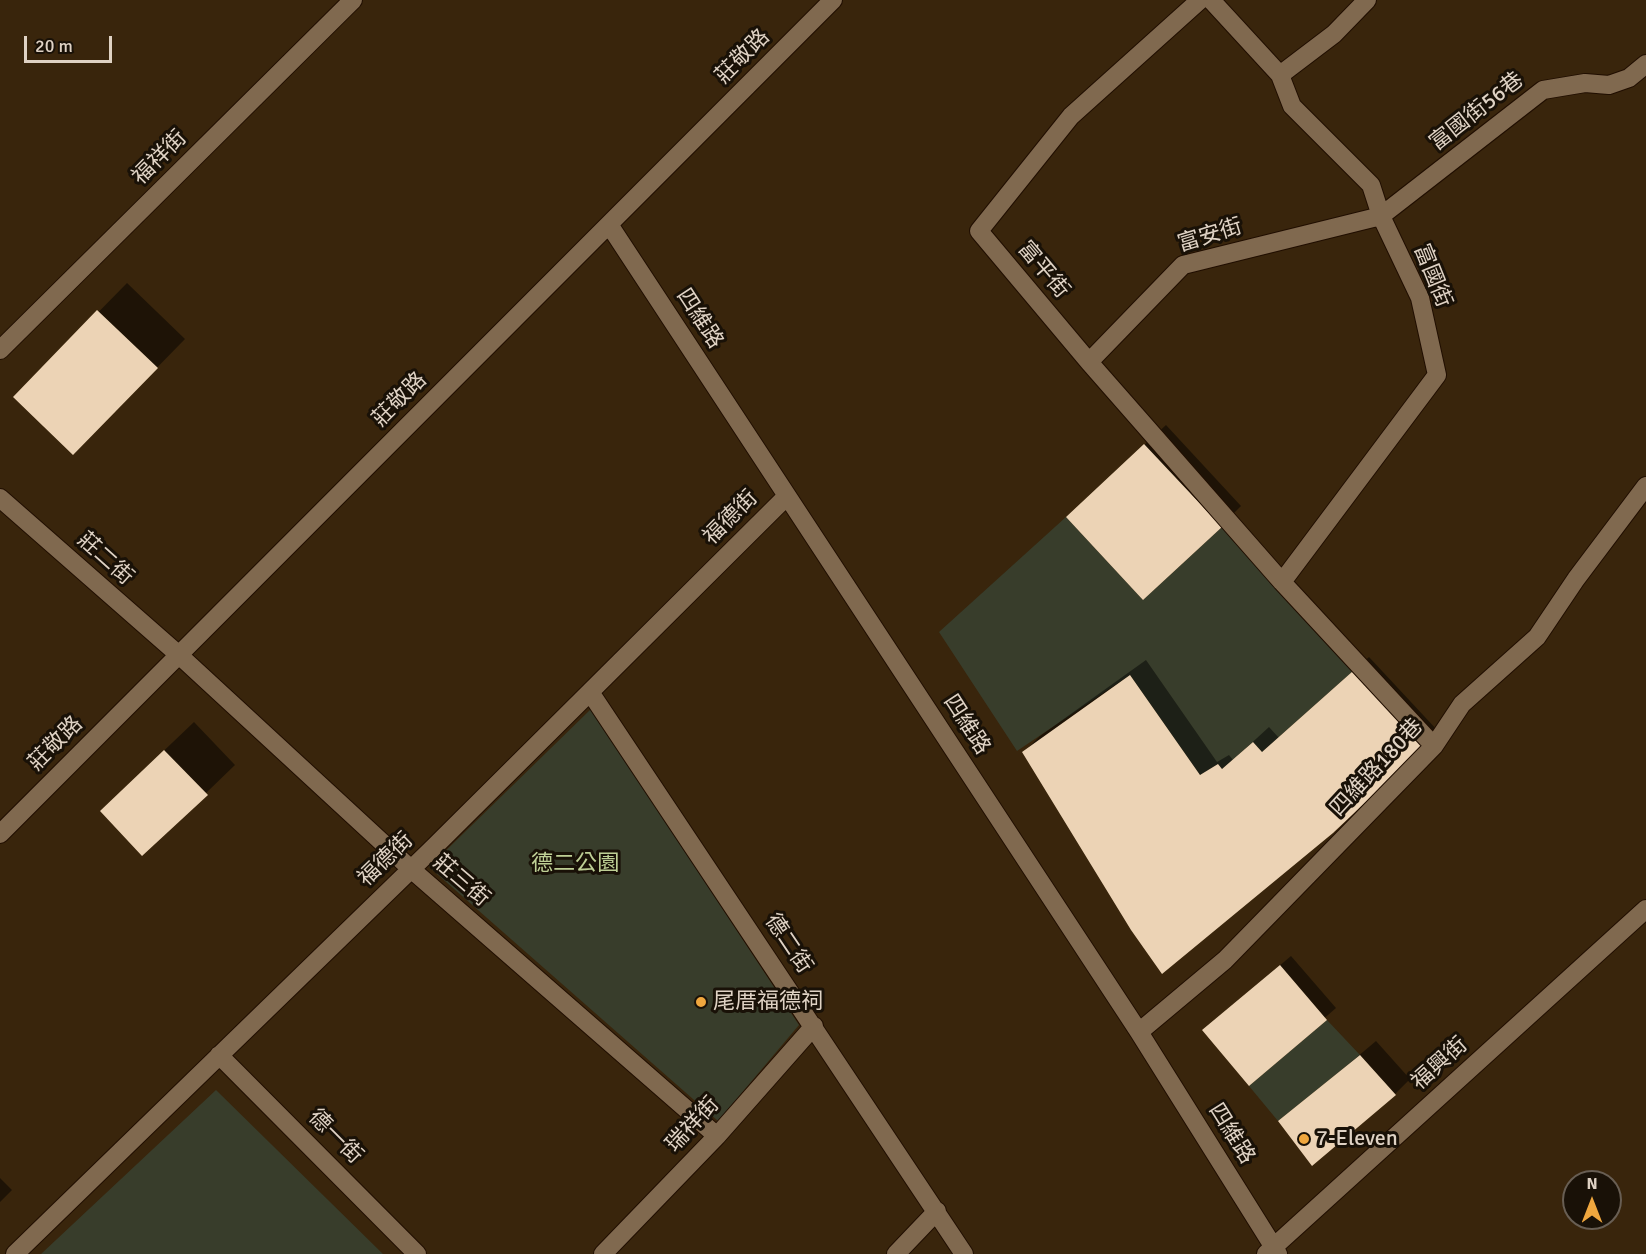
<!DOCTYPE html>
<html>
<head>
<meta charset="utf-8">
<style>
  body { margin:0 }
  #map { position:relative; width:1646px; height:1254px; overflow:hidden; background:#39250c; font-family:Signika,sans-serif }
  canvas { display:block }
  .north { position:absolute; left:1562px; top:1170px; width:60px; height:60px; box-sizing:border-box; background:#191107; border:2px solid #685e53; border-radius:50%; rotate:0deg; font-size:16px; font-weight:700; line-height:24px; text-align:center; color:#dfd2c4 }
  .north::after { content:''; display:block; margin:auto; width:21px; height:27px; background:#f0a73e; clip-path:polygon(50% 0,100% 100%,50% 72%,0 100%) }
  .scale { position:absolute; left:24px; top:36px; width:88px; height:27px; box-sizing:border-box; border:3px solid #dfd2c4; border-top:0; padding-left:8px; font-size:18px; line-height:21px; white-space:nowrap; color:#dfd2c4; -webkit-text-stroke:4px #191107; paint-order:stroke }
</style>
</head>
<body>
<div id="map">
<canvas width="1646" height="1254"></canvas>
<div class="north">N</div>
<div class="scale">20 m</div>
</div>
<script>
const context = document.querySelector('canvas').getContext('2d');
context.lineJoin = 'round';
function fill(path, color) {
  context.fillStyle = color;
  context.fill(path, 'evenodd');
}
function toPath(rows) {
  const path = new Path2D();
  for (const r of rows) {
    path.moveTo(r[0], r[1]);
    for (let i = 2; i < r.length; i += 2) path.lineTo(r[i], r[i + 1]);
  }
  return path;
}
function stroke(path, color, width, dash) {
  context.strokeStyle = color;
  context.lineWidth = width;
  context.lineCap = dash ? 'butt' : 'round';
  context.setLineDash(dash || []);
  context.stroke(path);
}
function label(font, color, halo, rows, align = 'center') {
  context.font = font + ' Signika,"Noto Sans TC",sans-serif';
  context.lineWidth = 6;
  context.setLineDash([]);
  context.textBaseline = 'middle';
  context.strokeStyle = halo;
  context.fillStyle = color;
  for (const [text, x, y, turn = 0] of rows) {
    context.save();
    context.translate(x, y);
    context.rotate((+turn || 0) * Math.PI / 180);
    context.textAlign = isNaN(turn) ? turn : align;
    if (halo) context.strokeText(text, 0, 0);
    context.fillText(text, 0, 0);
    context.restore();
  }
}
fill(toPath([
  [1066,517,1143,600,1222,527,1353,671,1262,752,1253,742,1222,769,1218,764,1200,775,1130,675,1017,751,939,632],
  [591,709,799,1025,718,1121,429,867],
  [1327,1020,1360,1055,1278,1121,1249,1086],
  [216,1090,383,1254,41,1254]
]), '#383d2b');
fill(toPath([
  [127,283,185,339,101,425,15,397],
  [1166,425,1241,506,1221,526,1088,497],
  [1369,657,1438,731,1359,809,1303,716],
  [1146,660,1217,762,1229,755,1233,760,1269,727,1279,738,1301,858,1024,752,1040,736],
  [194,722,235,765,206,793,130,783],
  [1291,956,1336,1008,1249,1084,1215,1020],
  [1376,1041,1410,1079,1395,1094,1280,1122],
  [0,1178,12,1190,0,1202]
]), '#0007');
fill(toPath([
  [97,310,158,368,73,455,13,397],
  [1144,444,1222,527,1143,600,1066,517],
  [1353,671,1424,747,1333,833,1162,974,1131,930,1022,752,1130,675,1200,775,1218,764,1222,769,1253,742,1262,752],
  [164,750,208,795,142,856,100,811],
  [1280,965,1327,1020,1249,1086,1202,1030],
  [1360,1055,1396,1095,1312,1166,1278,1121]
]), '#ecd3b5');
const minor = toPath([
  [1200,0,1071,116,979,231,1089,362,1282,582,1434,746],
  [1211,0,1280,75,1292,106,1371,185,1381,216,1420,298,1437,375,1282,582],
  [1280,75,1334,34,1367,0],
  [610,226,1139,1032,1278,1254],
  [0,350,353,0],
  [1089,362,1183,265,1381,216,1543,90,1585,83,1609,85,1629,78,1646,64],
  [0,498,179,655,411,869,717,1136],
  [590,692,964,1254],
  [0,834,833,0],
  [1139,1032,1225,960,1434,746,1462,704,1537,637,1576,579,1646,486],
  [219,1055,417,1254],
  [15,1254,434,847,787,496],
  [603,1254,717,1136,814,1026],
  [896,1254,937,1211],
  [1266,1254,1646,909]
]);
stroke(minor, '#200e00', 20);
stroke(minor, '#80694f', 18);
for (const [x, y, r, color] of [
  [701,1002,6,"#f0a73e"],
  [1304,1139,6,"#f0a73e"]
]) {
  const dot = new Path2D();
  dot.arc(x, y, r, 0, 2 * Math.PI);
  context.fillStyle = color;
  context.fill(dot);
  stroke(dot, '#191107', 2);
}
label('22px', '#dfd2c4', '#191107', [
  ["莊敬路",743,57,-45],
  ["富國街56巷",1477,112,-38],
  ["福祥街",160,158,-45],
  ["富安街",1210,236,-17],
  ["富平街",1043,270,50],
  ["富國街",1432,276,68],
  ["四維路",699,319,57],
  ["莊敬路",400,400,-45],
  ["福德街",731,518,-45],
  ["莊二街",105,559,42],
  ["四維路",966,725,57],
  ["莊敬路",56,744,-45],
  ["四維路180巷",1377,768,-47],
  ["福德街",386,860,-44],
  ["莊三街",461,881,41],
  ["德二街",788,944,56],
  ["福興街",1440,1064,-42],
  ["瑞祥街",693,1125,-47],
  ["四維路",1231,1134,58],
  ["德一街",335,1137,45]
]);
label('22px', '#becf95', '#191107', [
  ["德二公園",575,864]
]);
label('22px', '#dfd2c4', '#191107', [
  ["尾厝福德祠",713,1002],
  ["7-Eleven",1316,1139]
], 'left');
</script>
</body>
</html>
